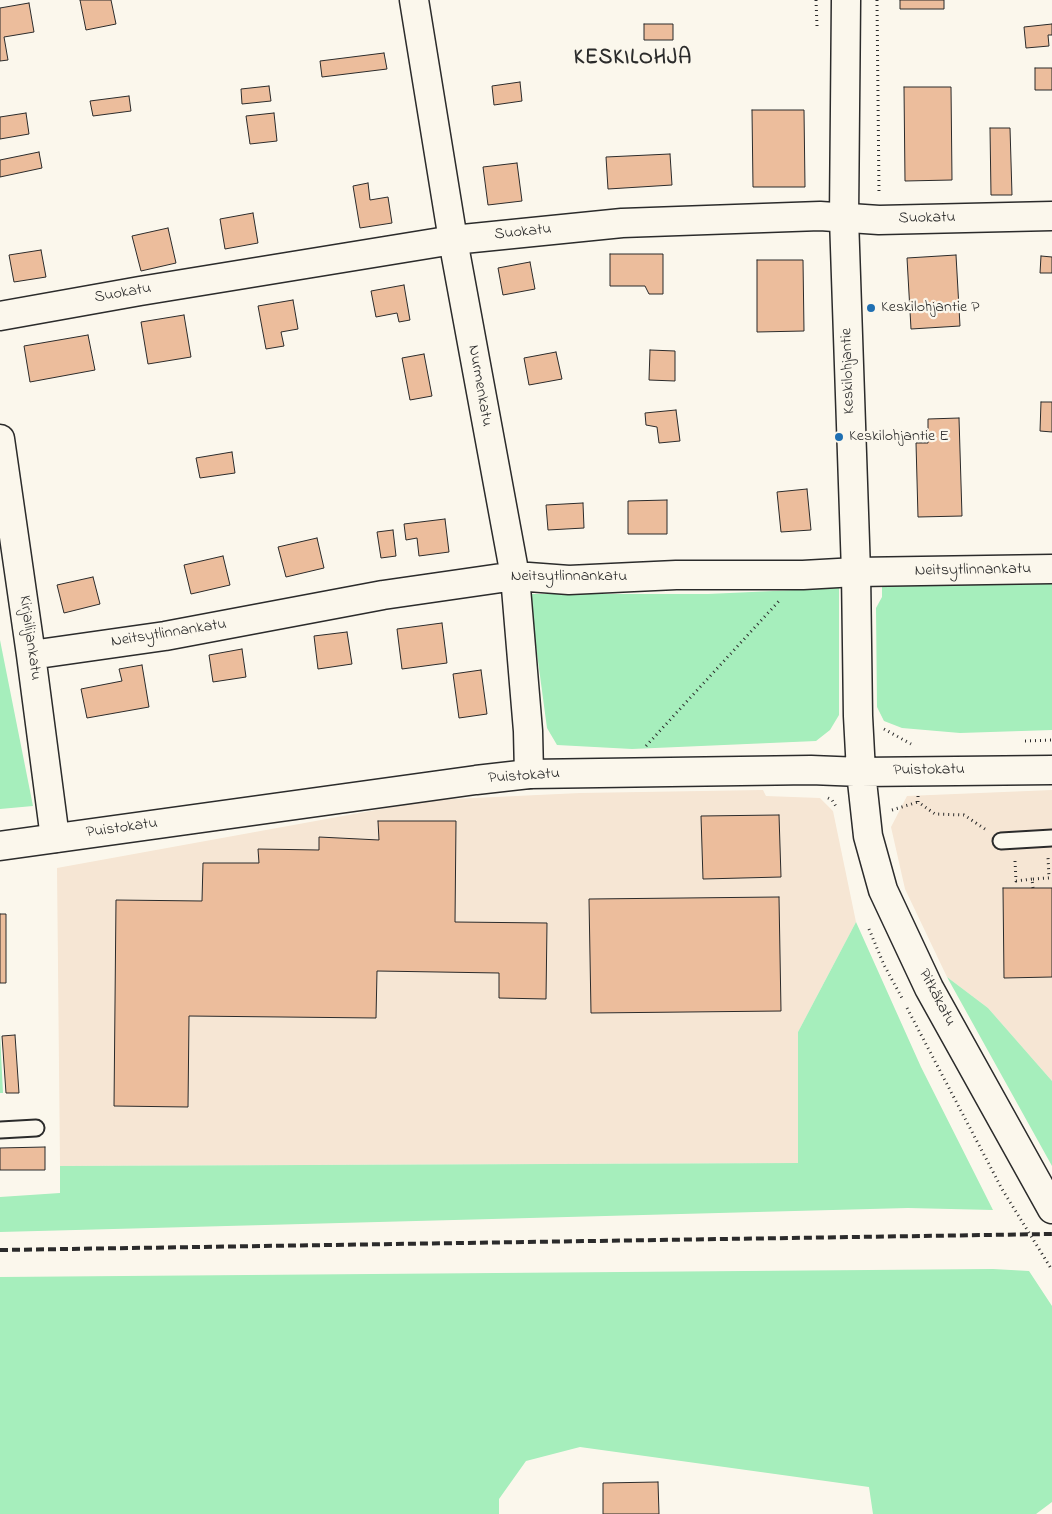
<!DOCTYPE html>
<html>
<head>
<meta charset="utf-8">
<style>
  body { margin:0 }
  canvas { display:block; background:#fbf7ec }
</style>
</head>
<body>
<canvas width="1052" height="1514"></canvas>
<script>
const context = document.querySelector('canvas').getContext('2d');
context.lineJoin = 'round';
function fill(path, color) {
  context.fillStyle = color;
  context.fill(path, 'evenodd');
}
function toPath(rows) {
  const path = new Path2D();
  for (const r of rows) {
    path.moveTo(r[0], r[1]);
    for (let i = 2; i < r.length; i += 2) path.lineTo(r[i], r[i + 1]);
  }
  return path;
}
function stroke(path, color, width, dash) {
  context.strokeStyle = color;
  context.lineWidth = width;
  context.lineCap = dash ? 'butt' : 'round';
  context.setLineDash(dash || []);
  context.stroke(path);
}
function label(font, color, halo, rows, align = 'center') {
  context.font = font + ' "Indie Flower",sans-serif';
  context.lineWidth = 4.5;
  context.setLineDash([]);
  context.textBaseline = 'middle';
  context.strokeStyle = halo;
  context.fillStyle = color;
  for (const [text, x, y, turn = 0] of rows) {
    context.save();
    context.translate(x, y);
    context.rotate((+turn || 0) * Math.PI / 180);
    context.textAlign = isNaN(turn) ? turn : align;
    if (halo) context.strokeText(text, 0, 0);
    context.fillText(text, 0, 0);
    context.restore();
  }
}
fill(toPath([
  [763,790,766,796,820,798,833,811,856,922,798,1032,798,1163,60,1166,57,868,431,800,580,793],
  [1052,790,1052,1081,988,1008,947,977,905,889,891,827,907,796]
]), '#f6e6d4');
fill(toPath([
  [882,579,1052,580,1052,730,960,733,902,728,884,721,877,707,876,608,882,597],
  [839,588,839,715,830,730,816,741,632,749,557,745,547,728,529,594,708,594],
  [0,640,33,806,0,809],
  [856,922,921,1067,993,1210,908,1208,0,1232,0,1197,60,1193,60,1166,798,1163,798,1032],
  [947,977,988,1008,1052,1081,1052,1166],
  [0,1033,3,1093,0,1093],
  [993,1269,1029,1271,1052,1306,1052,1502,1036,1514,873,1514,869,1487,580,1447,526,1461,499,1499,499,1514,0,1514,0,1277]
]), '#a6eebc');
const building = toPath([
  [80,0,111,0,116,24,86,30,80,0],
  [900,0,944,0,944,9,900,9,900,0],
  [29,3,34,32,4,37,8,60,0,61,0,8,29,3],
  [644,24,673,24,673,40,644,40,644,24],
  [1052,24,1052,35,1048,35,1049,46,1026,48,1024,27,1052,24],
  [384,53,387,69,322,77,320,61,384,53],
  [1035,68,1052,68,1052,90,1035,90,1035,68],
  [520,82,522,101,494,105,492,86,520,82],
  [269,86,271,101,242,104,241,89,269,86],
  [904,87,951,87,952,180,905,181,904,87],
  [129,96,131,111,93,116,90,101,129,96],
  [752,110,804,110,805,187,753,187,752,110],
  [26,113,29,134,0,139,0,117,26,113],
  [274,113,277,141,250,144,246,116,274,113],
  [990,128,1010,128,1012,195,991,195,990,128],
  [39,152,42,168,0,177,0,160,39,152],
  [670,154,672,185,608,189,606,157,670,154],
  [517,163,522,201,488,205,483,167,517,163],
  [368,183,370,200,388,197,392,223,360,228,353,186,368,183],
  [253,213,258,243,225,249,220,219,253,213],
  [168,228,176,263,141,271,132,236,168,228],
  [41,250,46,277,14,282,9,255,41,250],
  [610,254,663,254,663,294,649,294,645,286,610,286,610,254],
  [956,255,960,326,911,329,907,258,956,255],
  [1041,256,1052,257,1052,273,1040,273,1041,256],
  [757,260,803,260,804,331,757,332,757,260],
  [530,262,535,289,503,295,498,268,530,262],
  [404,285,410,320,399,322,397,313,376,317,371,291,404,285],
  [293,300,298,329,281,332,284,346,266,349,258,306,293,300],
  [184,315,191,357,148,364,141,322,184,315],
  [88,335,95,370,30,382,24,346,88,335],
  [650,350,675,351,675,381,649,380,650,350],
  [556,352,562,379,529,385,524,358,556,352],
  [424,354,432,396,410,400,402,358,424,354],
  [1041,402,1052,402,1052,432,1040,431,1041,402],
  [676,410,680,441,659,443,657,427,646,425,645,413,676,410],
  [959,418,962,516,918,517,916,443,928,443,928,419,959,418],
  [232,452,235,473,200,478,196,458,232,452],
  [807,489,811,530,781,532,777,492,807,489],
  [667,500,667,534,628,534,628,501,667,500],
  [583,503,584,528,548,530,546,505,583,503],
  [445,519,449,552,419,556,417,538,406,540,404,524,445,519],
  [393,530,396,556,381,558,377,532,393,530],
  [317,538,324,568,286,577,278,547,317,538],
  [223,556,230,585,191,594,184,565,223,556],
  [93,577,100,604,64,613,57,585,93,577],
  [442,623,447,663,402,669,397,629,442,623],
  [347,632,352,664,318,669,314,636,347,632],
  [242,649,246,677,213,682,209,655,242,649],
  [142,665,149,707,87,718,81,689,122,681,119,669,142,665],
  [481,670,487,714,459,718,453,674,481,670],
  [779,815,781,877,703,879,701,816,779,815],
  [378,821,456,821,455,922,547,923,546,999,499,998,499,973,377,971,376,1018,189,1016,188,1107,114,1106,116,900,202,901,203,863,259,863,258,849,319,850,319,837,379,840,378,821],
  [1003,888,1052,888,1052,977,1004,978,1003,888],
  [779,897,781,1011,591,1013,589,899,779,897],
  [0,914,6,914,6,983,0,983,0,914],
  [15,1035,19,1093,6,1093,2,1036,15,1035],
  [45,1147,45,1170,0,1170,0,1148,45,1147],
  [658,1482,659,1514,603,1514,603,1483,658,1482]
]);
fill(building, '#ecbd9c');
stroke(building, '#2b2b2b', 1);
const lane = toPath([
  [1001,841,1052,838],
  [0,1130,36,1128]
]);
const street = toPath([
  [414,0,453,240,515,576,528,731,529,774],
  [0,316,140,291,453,240,622,223,820,216,879,220,1052,216],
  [0,439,31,655,55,838],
  [31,655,165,636,383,595,515,576,569,580,676,575,803,575,856,572,1052,569]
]);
const secondary = toPath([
  [846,0,844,218,856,572,858,716,861,772,868,836,883,890,929,988,1052,1209],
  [0,846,476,780,529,774,811,770,861,772,1052,770]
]);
stroke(lane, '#2b2b2b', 19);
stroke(street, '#2b2b2b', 31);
stroke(secondary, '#2b2b2b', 31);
stroke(toPath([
  [816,0,817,26],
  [877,0,879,194],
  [884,729,911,744],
  [1025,741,1052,740],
  [646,746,779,601],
  [918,796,918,802,935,814,964,815,985,829],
  [828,798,832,800,837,808],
  [892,810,918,802],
  [1015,861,1016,881,1032,879],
  [1033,888,1032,879,1049,878,1048,857],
  [869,929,884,965,902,998],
  [907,1008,1002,1189,1052,1270]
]), '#2b2b2b', 3, [1, 4]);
stroke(lane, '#fbf7ec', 15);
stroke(street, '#fbf7ec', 28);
stroke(secondary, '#fbf7ec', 28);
stroke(toPath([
  [0,1250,1052,1234]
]), '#2b2b2b', 4, [8, 4]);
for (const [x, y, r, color] of [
  [871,308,5,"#1f6fb2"],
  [839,437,5,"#1f6fb2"]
]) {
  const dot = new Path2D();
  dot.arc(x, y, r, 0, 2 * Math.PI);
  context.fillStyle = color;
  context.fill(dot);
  stroke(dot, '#fbf7ec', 2);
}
label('16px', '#2b2b2b', '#fbf7ec', [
  ["Suokatu",927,219,-1],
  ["Suokatu",523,233,-6],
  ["Suokatu",123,294,-10],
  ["Keskilohjantie",849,371,-92],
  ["Nurmenkatu",479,386,80],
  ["Neitsytlinnankatu",973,571,-1],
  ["Neitsytlinnankatu",569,577],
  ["Neitsytlinnankatu",169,634,-9],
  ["Kirjailijankatu",29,638,82],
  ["Puistokatu",929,771,-1],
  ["Puistokatu",524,777,-4],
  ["Puistokatu",122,829,-8],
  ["Pitkäkatu",936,998,62]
]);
label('16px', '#2b2b2b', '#fbf7ec', [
  ["Keskilohjantie P",881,308],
  ["Keskilohjantie E",849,437]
], 'left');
context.letterSpacing = '1px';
label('bold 21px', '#2b2b2b', '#fbf7ec', [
  ["KESKILOHJA",633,60]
]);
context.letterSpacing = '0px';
</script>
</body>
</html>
